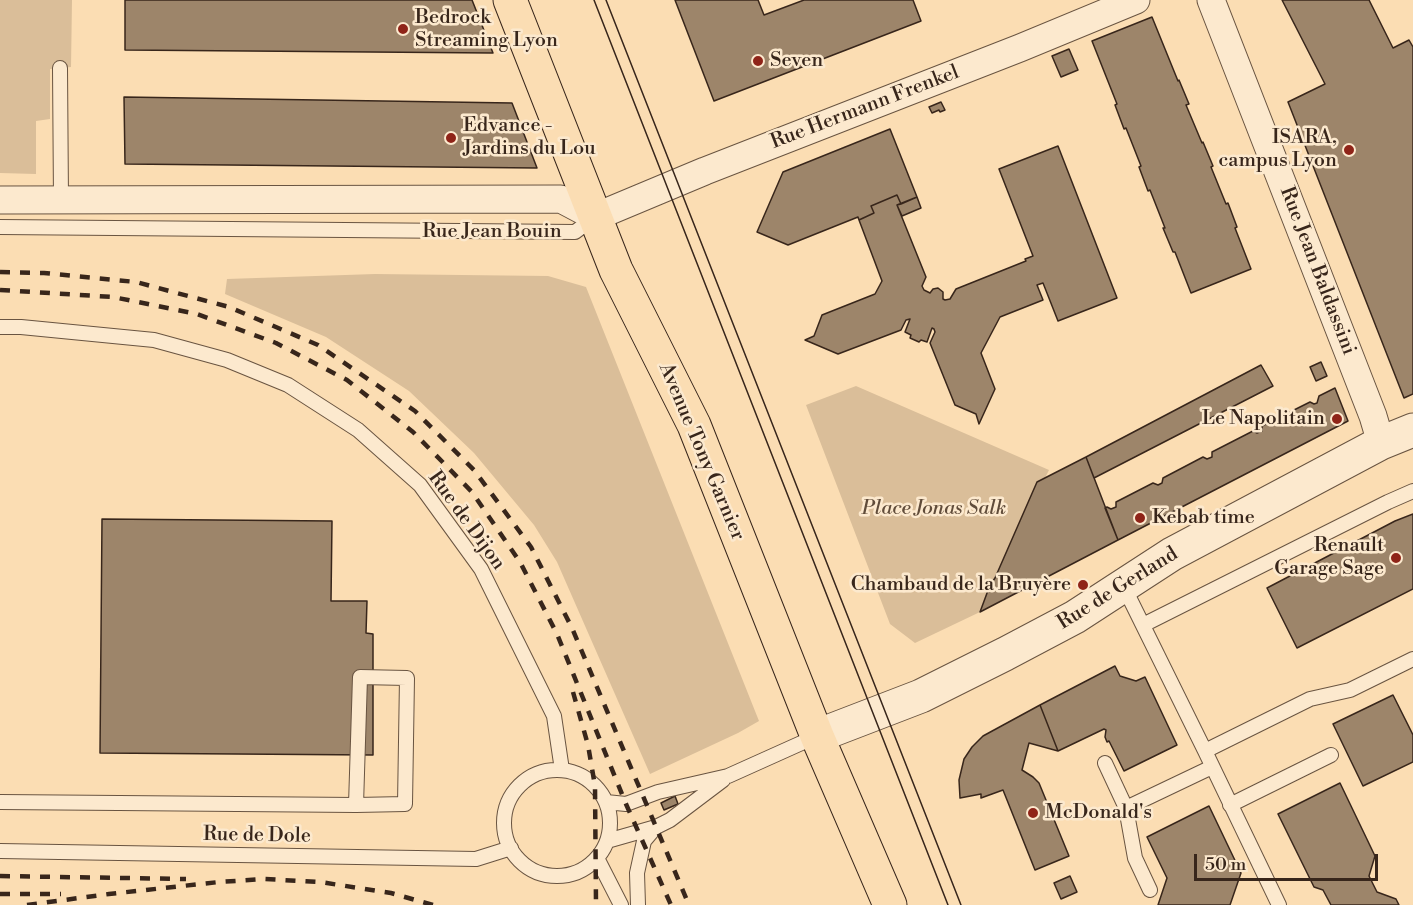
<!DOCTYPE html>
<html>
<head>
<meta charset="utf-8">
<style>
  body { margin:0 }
  #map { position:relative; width:1413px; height:905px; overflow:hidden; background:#fbddb3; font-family:"Libre Bodoni",serif }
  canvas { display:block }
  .scale { position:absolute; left:1194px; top:854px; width:184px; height:27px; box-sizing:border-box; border:3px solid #38261b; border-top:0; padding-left:8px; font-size:18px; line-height:21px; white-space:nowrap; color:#38261b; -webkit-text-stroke:4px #fce9ce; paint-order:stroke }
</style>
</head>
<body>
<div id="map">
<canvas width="1413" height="905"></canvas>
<div class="scale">50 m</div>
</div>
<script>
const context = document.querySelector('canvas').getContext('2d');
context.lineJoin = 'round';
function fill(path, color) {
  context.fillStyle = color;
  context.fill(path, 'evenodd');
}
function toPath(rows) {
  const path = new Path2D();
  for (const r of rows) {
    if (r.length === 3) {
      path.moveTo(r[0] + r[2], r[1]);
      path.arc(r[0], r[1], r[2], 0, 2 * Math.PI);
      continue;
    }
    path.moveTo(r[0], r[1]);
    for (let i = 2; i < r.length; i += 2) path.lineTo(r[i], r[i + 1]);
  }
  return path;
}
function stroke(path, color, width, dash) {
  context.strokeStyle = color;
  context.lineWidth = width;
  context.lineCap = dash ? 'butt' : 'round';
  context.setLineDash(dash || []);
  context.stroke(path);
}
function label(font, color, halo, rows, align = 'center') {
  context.font = font + ' "Libre Bodoni",serif';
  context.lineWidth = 5;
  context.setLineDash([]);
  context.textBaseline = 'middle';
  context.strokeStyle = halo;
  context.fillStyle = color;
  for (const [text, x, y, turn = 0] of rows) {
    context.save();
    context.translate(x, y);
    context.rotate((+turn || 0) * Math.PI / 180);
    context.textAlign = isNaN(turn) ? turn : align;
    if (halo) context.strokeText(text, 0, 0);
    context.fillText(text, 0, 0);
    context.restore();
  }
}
fill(toPath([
  [0,0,72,0,71,67,50,69,50,119,36,121,36,174,0,173],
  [375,274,548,276,586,287,759,721,738,733,650,774,557,562,534,525,474,453,409,391,326,337,225,294,227,279],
  [856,386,1049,470,1045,478,1037,482,995,578,990,585,980,612,915,643,890,624,806,405]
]), '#dabe99');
const building = toPath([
  [125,0,472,0,493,53,125,50,125,0],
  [675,0,758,0,764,15,804,0,913,0,921,21,714,101,675,0],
  [1282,0,1369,0,1393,48,1409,40,1413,47,1413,394,1404,398,1288,102,1325,84,1282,0],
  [1152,17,1178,81,1179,80,1189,104,1186,105,1202,143,1203,142,1213,166,1211,167,1226,204,1228,203,1237,227,1235,228,1251,269,1191,293,1175,252,1173,252,1163,228,1165,228,1150,190,1148,191,1139,167,1141,166,1126,128,1124,129,1115,105,1117,104,1092,41,1152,17],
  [1069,49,1078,70,1061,77,1052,56,1069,49],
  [124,97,512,103,537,168,125,164,124,97],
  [941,102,945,110,940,112,939,110,932,113,929,107,941,102],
  [890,129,917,197,901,204,897,195,871,206,874,213,859,220,858,217,788,245,757,232,783,172,890,129],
  [1058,146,1117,298,1058,321,1043,283,1037,285,1043,300,1000,317,981,353,995,389,979,424,976,414,955,405,930,343,935,332,934,329,932,328,927,342,921,340,919,342,910,338,911,335,905,332,910,319,906,320,901,330,838,354,805,340,814,336,822,315,875,294,882,281,859,220,874,213,871,206,897,195,901,204,897,205,926,277,922,286,924,290,930,293,933,289,938,288,943,292,943,299,945,300,950,299,956,289,1026,261,1025,259,1033,256,999,169,1058,146],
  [917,197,921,208,902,216,897,205,917,197],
  [1321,362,1327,376,1316,381,1310,367,1321,362],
  [1261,365,1273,386,1094,478,1086,457,1261,365],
  [1335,388,1348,421,1118,540,1105,508,1107,507,1111,509,1116,507,1116,502,1153,483,1158,485,1162,483,1163,478,1203,457,1207,459,1212,457,1212,452,1253,431,1257,433,1262,431,1262,426,1310,402,1314,404,1317,403,1319,396,1335,388],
  [1086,457,1118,540,980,612,990,585,995,578,1037,482,1086,457],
  [1413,514,1413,589,1297,648,1267,588,1395,521,1413,514],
  [102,519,332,521,331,601,367,601,366,633,373,634,373,755,100,753,102,519],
  [1115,666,1120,676,1136,681,1145,677,1177,745,1124,771,1109,741,1107,742,1105,737,1106,730,1104,729,1058,751,1040,705,1115,666],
  [1393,695,1413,735,1413,762,1363,786,1333,724,1393,695],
  [1040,705,1058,751,1029,743,1022,770,1033,777,1039,783,1069,856,1035,870,1003,790,981,798,981,794,960,798,959,780,964,759,972,747,983,736,1040,705],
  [1340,783,1375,856,1369,876,1377,892,1396,899,1399,905,1331,905,1323,890,1314,887,1278,814,1340,783],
  [675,796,678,804,664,810,661,803,675,796],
  [1209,806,1241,873,1230,905,1158,905,1167,878,1147,837,1209,806],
  [1070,876,1077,892,1061,899,1054,883,1070,876]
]);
fill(building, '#9d856a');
stroke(building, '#38261b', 1.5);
const service = toPath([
  [60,68,61,200],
  [0,227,575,232,595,217],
  [0,327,21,327,154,340,227,360,288,385,358,430,420,485,481,569,554,716,562,770],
  [1123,585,1205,751,1279,905],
  [1143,625,1388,502,1413,491],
  [1205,751,1310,699,1350,690,1413,659],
  [1105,763,1126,808],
  [557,823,53],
  [0,802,356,805,405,804,407,678,360,677,356,805],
  [606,802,626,804,658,792,728,776,817,736],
  [1230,805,1331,755],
  [607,841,656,827,670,820,723,780],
  [0,851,476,859,511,848],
  [597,858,621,905],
  [1150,890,1135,858,1126,808,1212,767],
  [638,905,637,873,644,841,655,828]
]);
const minor = toPath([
  [1211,0,1373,416,1381,443],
  [0,200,561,199,595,217,705,171,1020,48,1136,0]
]);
const tertiary = toPath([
  [817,736,921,696,1005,654,1075,617,1172,554,1381,443,1413,430]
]);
const primary = toPath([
  [510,0,616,270,694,425,817,736,890,905]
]);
stroke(service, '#695441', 16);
stroke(minor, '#695441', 29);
stroke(tertiary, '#695441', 35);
stroke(primary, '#38261b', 35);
stroke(service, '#fce9ce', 14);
stroke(minor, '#fce9ce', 27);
stroke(tertiary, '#fce9ce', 33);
stroke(primary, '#fbddb3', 33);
stroke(toPath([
  [594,0,948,905],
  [606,0,961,905]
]), '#38261b', 1.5);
stroke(toPath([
  [0,272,44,273,136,282,229,307,318,345,415,411,474,470,531,547,572,628,689,905],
  [0,290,113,297,197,314,276,343,347,380,413,432,472,492,520,562,557,634,626,804,671,905],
  [573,692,588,745,595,786,596,905],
  [0,876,186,879],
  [0,894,61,894],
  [27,905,109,894,219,882,264,879,320,882,391,893,433,905]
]), '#38261b', 4.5, [10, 10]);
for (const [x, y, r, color] of [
  [403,29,6,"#8f2418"],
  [758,61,6,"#8f2418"],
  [451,138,6,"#8f2418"],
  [1349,150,6,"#8f2418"],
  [1337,419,6,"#8f2418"],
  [1140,518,6,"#8f2418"],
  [1396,558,6,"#8f2418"],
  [1083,585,6,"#8f2418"],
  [1033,813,6,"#8f2418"]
]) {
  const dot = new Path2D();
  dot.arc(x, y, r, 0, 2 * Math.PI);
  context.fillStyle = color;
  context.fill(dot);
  stroke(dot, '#fce9ce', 2);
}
label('20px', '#38261b', '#fce9ce', [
  ["Bedrock",415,18],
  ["Streaming Lyon",415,41],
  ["Seven",770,61],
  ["Edvance -",463,126],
  ["Jardins du Lou",463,149],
  ["ISARA,",1337,138,"right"],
  ["campus Lyon",1337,161,"right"],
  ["Le Napolitain",1325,419,"right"],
  ["Kebab time",1152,518],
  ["Renault",1384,546,"right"],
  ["Garage Sage",1384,569,"right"],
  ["Chambaud de la Bruyère",1071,585,"right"],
  ["McDonald's",1045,813]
], 'left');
label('20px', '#38261b', '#fce9ce', [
  ["Rue Hermann Frenkel",865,108,-21],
  ["Rue Jean Bouin",492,232],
  ["Rue Jean Baldassini",1317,271,69],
  ["Avenue Tony Garnier",701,452,67],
  ["Rue de Dijon",466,521,54],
  ["Rue de Gerland",1118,589,-32],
  ["Rue de Dole",257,836,1]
]);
label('italic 20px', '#604c3a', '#fce9ce', [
  ["Place Jonas Salk",934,509]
]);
</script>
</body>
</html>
